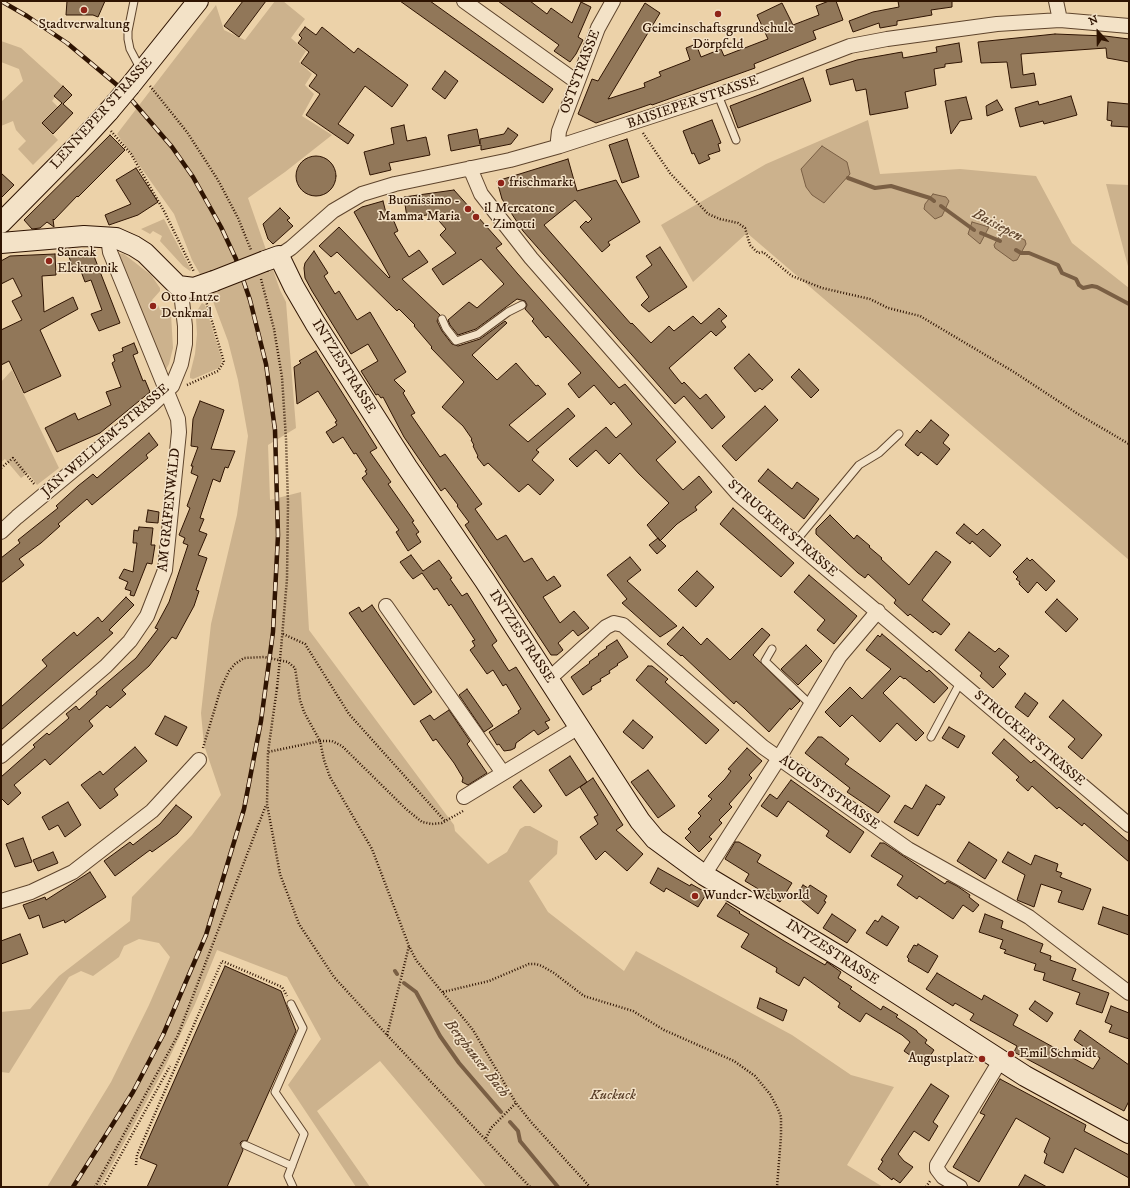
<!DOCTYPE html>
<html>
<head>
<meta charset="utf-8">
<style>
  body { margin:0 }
  #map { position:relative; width:1130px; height:1188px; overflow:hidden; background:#ecd2a9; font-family:"IM FELL DW Pica",serif }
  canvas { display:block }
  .frame { position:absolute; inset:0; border:2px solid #2f1402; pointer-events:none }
  .north { position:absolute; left:1078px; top:12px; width:40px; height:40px; -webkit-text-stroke:3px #f3e2c7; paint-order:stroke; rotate:338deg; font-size:11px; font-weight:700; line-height:16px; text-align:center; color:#2f1402 }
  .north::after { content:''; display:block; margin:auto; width:14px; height:18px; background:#2f1402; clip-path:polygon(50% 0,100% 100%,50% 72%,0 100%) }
</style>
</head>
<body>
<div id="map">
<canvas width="1130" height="1188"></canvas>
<div class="frame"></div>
<div class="north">N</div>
</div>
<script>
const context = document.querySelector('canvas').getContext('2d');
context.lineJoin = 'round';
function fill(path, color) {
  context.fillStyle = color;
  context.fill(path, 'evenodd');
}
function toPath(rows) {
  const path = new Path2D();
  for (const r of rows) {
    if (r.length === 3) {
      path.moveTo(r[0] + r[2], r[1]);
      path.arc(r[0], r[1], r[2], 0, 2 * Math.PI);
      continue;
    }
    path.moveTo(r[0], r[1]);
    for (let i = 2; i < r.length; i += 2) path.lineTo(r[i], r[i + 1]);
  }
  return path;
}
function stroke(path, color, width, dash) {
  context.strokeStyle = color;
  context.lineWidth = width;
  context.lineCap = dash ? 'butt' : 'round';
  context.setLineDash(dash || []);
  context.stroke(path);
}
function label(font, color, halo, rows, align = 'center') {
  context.font = font + ' "IM FELL DW Pica",serif';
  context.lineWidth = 3;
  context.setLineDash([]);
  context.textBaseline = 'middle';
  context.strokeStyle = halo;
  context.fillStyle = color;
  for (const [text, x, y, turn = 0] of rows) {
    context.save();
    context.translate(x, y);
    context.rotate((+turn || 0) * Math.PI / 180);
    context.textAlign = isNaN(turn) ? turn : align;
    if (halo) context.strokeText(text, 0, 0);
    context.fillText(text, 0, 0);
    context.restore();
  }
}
fill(toPath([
  [275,1,283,1,305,19,291,38,306,51,299,62,312,74,305,85,314,94,302,116,332,135,285,172,248,198,280,290,286,302,296,428,268,445,270,500,301,492,309,630,454,825,455,831,488,864,507,852,520,829,525,826,530,826,558,841,557,854,529,881,548,912,624,971,636,951,792,1035,851,1075,894,1087,847,1165,883,1187,486,1187,380,1061,317,1111,370,1187,356,1187,288,1085,321,1039,287,977,217,950,195,1004,163,1071,100,1187,47,1187,111,1082,149,1005,170,957,159,943,139,939,124,946,119,957,93,976,81,971,69,977,9,1073,1,1072,1,1012,30,1009,59,976,130,921,132,897,192,835,221,795,204,745,201,713,211,624,237,515,248,436,238,380,228,341,208,288,192,260,174,214,117,134,216,5,224,30,245,40],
  [1,41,21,48,63,86,54,96,55,97,52,101,58,107,42,123,58,140,33,165,18,149,26,141,16,130,13,121,1,126,1,102,23,81,19,69,1,62],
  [868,120,880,174,960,169,1036,176,1072,243,1129,288,1129,560,747,233,693,282,661,225,766,164],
  [1106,184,1129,185,1129,270],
  [164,219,191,270,190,271,183,266,160,241,162,236,153,231,150,234,141,229],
  [117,253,124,254,151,275,160,288,160,291,152,300,154,304,158,305,160,310,164,309,170,310,171,314,173,348,169,364,165,371],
  [202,303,205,305,222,360,219,368,193,379,190,378,190,374,195,354,197,334,196,318,197,311],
  [12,370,59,468,37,485,28,473,21,478,5,459,1,462,1,382]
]), '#ccb28d');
const water = toPath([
  [822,146,847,162,850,174,824,203,812,195,806,187,801,169,822,146],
  [933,194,946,197,949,201,942,216,935,219,924,209,925,204,933,194],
  [972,222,989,227,980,244,968,234,972,222],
  [1005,231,1025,240,1026,244,1017,260,1013,261,995,248,994,245,997,240,1002,232,1005,231]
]);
fill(water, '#ac9170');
stroke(water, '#7a5f44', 1);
stroke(toPath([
  [848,178,875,188,891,186,930,198,934,201],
  [941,206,974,230],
  [981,233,1000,241],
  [1016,250,1021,253,1029,253,1058,265,1062,273,1076,279,1079,285,1083,288,1092,286,1097,287,1129,304],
  [395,971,397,974],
  [404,983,416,992,440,1036,459,1063,501,1112],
  [510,1122,518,1131,520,1141,558,1187]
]), '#7a5f44', 4);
const building = toPath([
  [67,1,105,1,98,17,93,15,66,15,67,1],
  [243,1,266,1,239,37,224,26,243,1],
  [400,1,430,1,553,89,543,103,400,1],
  [498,1,530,1,547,14,551,8,572,23,581,2,591,7,578,37,583,40,576,54,570,62,554,51,559,45,498,1],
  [829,1,836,1,843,20,813,31,816,39,754,64,755,68,652,105,651,104,596,123,578,114,592,79,598,81,645,3,660,13,608,99,645,87,644,83,661,76,659,72,690,60,686,48,696,44,701,57,721,49,724,56,768,39,757,15,782,3,793,25,819,15,816,6,829,1],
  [898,1,952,1,952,7,931,10,932,15,897,21,897,25,880,28,879,23,853,32,849,21,873,12,899,7,898,1],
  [305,27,316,35,322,27,354,53,358,48,408,85,392,107,365,86,338,124,354,135,348,144,306,115,320,94,309,86,317,75,301,63,309,52,298,43,302,38,299,35,305,27],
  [1055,34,1105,36,1129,39,1129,62,1107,58,1106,48,1021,54,1023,75,1034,73,1036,85,1011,88,1007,62,981,63,978,42,1055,34],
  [959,43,962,62,945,64,945,67,934,69,936,85,905,92,908,108,870,115,866,89,856,91,853,79,830,85,826,70,857,60,902,52,903,58,937,52,936,47,959,43],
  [445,71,458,81,445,99,432,89,445,71],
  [803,78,811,101,738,128,730,106,803,78],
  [63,86,72,95,63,104,73,113,53,134,42,123,62,103,54,96,63,86],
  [1071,96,1077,115,1044,124,1043,121,1020,127,1015,108,1038,101,1039,105,1071,96],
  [966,97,972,119,960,121,951,134,945,101,966,97],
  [997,100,1003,110,987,116,986,106,997,100],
  [1108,102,1129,104,1129,127,1111,126,1112,121,1107,120,1108,102],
  [712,120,721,143,718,144,720,151,708,155,710,159,699,164,694,153,692,154,683,131,712,120],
  [404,125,407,141,426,137,430,155,389,163,391,170,370,175,364,152,394,144,391,128,404,125],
  [508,128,518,135,511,144,481,150,481,145,451,151,448,135,477,129,480,144,480,139,504,134,508,128],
  [110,135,125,150,78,197,77,196,54,220,53,219,54,227,47,222,40,228,32,229,24,220,110,135],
  [627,139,639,177,622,183,609,145,627,139],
  [316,176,20],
  [568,159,577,191,616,180,640,222,608,242,610,245,602,252,580,227,586,221,588,223,592,219,575,200,544,225,631,324,632,323,651,343,669,326,674,331,693,316,701,324,719,308,727,316,721,321,726,327,716,336,711,331,669,368,682,384,684,382,700,399,706,394,725,417,712,429,684,396,675,404,523,231,502,199,497,181,568,159],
  [136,168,158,202,138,215,109,225,105,215,131,204,116,180,136,168],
  [1,173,14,185,1,198,1,173],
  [454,190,502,244,496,248,517,273,619,388,625,384,676,442,656,460,683,490,699,476,712,492,695,507,697,510,677,524,660,541,647,525,669,503,639,474,620,453,609,464,596,450,577,467,569,459,606,427,616,438,632,424,614,402,611,405,594,385,579,398,568,384,581,373,548,336,546,338,532,321,534,319,525,309,527,305,525,301,517,299,476,329,458,335,450,325,448,320,469,302,477,308,504,284,481,259,443,285,432,269,456,253,440,235,446,229,433,214,407,218,404,197,454,190],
  [383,201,388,221,393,219,398,231,394,233,409,257,419,250,428,262,402,279,440,315,437,321,442,331,452,344,458,346,480,339,505,321,507,323,472,355,497,380,516,363,536,386,538,385,546,394,509,425,528,442,568,408,575,416,536,450,539,452,532,460,554,480,540,495,528,484,519,492,488,463,484,466,477,457,478,456,473,446,474,445,471,440,472,439,463,426,442,407,464,382,431,348,432,347,414,326,415,325,399,309,397,311,337,252,331,257,319,246,339,227,389,278,390,277,354,212,362,207,383,201],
  [280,208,290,218,287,220,293,226,273,244,268,239,263,224,280,208],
  [660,247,687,287,649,312,641,305,649,297,636,277,652,265,646,256,660,247],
  [92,251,120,323,99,331,91,314,102,310,91,280,85,282,79,266,73,268,69,257,80,253,81,256,92,251],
  [314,251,328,273,324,276,335,294,339,291,357,320,370,312,406,372,394,380,405,391,403,393,415,413,411,415,440,457,445,454,482,504,475,509,497,540,506,535,524,562,532,558,547,581,554,576,561,586,543,597,560,623,574,611,589,628,578,636,573,630,558,643,563,650,557,655,551,655,465,525,469,522,457,506,458,505,445,488,441,491,404,437,383,397,381,398,378,394,376,395,361,371,378,361,368,344,351,354,312,291,305,278,304,268,305,263,314,251],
  [55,254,56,275,42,276,44,312,73,297,78,309,40,330,61,376,24,393,9,361,1,365,1,330,22,320,12,301,22,296,13,278,1,284,1,261,10,256,55,254],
  [134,343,138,353,133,355,143,381,145,380,150,392,100,433,57,452,45,428,75,413,78,420,111,405,106,392,121,387,112,363,115,361,113,355,123,351,122,348,134,343],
  [316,351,377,448,370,452,391,482,388,484,414,521,412,522,419,532,416,534,421,542,408,551,396,532,399,530,362,478,367,474,365,471,367,470,356,453,354,454,343,437,333,443,326,432,337,425,335,422,337,421,318,391,297,404,294,367,301,363,299,361,316,351],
  [749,354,773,380,762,390,760,388,755,392,734,368,749,354],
  [799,369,819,390,811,398,791,377,799,369],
  [200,401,224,410,211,449,235,451,228,468,225,467,220,482,213,479,200,518,204,519,199,531,207,534,198,555,207,558,196,590,199,591,194,606,176,639,172,637,149,666,122,690,126,694,110,708,107,705,89,721,93,726,50,765,45,759,14,785,21,793,8,805,1,798,1,777,35,747,33,745,47,733,49,735,69,718,66,714,76,706,79,710,97,694,96,692,136,658,158,629,155,628,169,602,188,545,183,543,185,538,179,535,190,508,187,506,198,476,191,473,193,466,191,466,198,447,191,446,193,419,200,401],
  [765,406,778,420,736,461,722,446,765,406],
  [931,420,949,435,943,443,950,449,937,465,921,452,918,456,905,445,917,430,920,433,931,420],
  [149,433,158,445,146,455,148,458,92,505,87,499,58,524,60,526,41,543,19,559,24,565,1,583,1,558,20,543,18,540,58,508,56,506,78,486,93,474,97,478,149,433],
  [768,469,792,489,797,482,819,499,804,519,758,481,768,469],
  [733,508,794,563,781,577,720,524,733,508],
  [148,510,159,512,158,523,146,522,148,510],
  [830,515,854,539,857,535,870,546,869,547,882,558,881,559,909,585,936,551,951,562,922,600,950,624,941,635,935,631,933,633,910,614,908,616,894,603,896,600,868,574,865,578,858,573,816,534,816,529,830,515],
  [964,524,977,535,983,529,1001,545,990,557,972,541,970,544,956,533,964,524],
  [139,527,153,528,151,545,155,545,152,564,147,563,134,596,130,595,131,591,125,589,128,582,119,578,124,569,133,572,137,543,133,543,134,530,138,531,139,527],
  [658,538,666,546,657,554,649,545,658,538],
  [411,555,423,571,439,560,452,578,450,579,462,596,467,593,497,641,492,645,509,671,516,667,550,720,545,722,549,728,538,735,534,730,516,743,515,748,511,750,504,751,499,744,497,745,489,732,519,713,518,711,521,709,506,684,503,686,493,670,487,674,470,650,475,646,472,641,475,640,451,604,449,606,437,588,434,590,422,573,413,579,408,573,400,562,411,555],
  [630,557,641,570,627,581,677,626,660,637,622,603,627,599,607,575,630,557],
  [1027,558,1030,561,1032,559,1055,581,1046,591,1037,582,1028,593,1019,584,1020,582,1016,579,1018,577,1013,572,1027,558],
  [697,571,714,587,696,607,678,590,697,571],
  [809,575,857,616,834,644,817,630,825,620,794,592,809,575],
  [126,597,134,605,109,630,113,633,1,730,1,707,47,666,42,660,74,632,77,636,98,617,102,622,126,597],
  [1057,599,1078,619,1066,632,1045,612,1057,599],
  [372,605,432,692,414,705,349,613,359,607,362,612,372,605],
  [683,627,701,645,707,638,730,660,762,628,770,635,753,655,800,701,791,710,790,708,769,732,744,708,736,701,734,704,682,655,681,656,667,644,683,627],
  [969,632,995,652,999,648,1009,656,999,667,1006,674,993,688,980,676,982,673,955,650,969,632],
  [882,634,927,672,929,670,948,688,934,703,905,678,904,679,900,676,883,693,924,733,916,741,897,723,880,742,852,715,840,727,825,712,850,687,862,699,891,669,866,650,878,635,880,637,882,634],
  [617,640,628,657,617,664,618,665,609,671,610,673,600,679,601,681,591,687,592,689,583,695,571,677,590,663,589,662,599,655,598,654,607,648,606,647,617,640],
  [806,645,822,661,798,685,781,669,806,645],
  [648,666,652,666,668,679,665,682,719,730,706,744,636,680,648,666],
  [467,689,493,726,484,732,459,695,467,689],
  [1025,693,1038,703,1028,717,1015,707,1025,693],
  [1063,700,1102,735,1082,759,1068,747,1075,739,1049,717,1063,700],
  [449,710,470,741,467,744,487,773,468,785,462,782,463,778,454,763,436,739,433,741,420,721,430,715,434,720,449,710],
  [165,716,187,727,177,746,155,734,165,716],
  [633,720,653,737,643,749,623,732,633,720],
  [949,727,965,736,958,748,942,738,949,727],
  [818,737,822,737,849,759,845,764,890,796,878,813,847,792,850,788,805,753,818,737],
  [1004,739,1031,763,1034,760,1129,842,1129,862,1084,823,1082,826,1059,807,1057,809,1032,786,1028,791,1016,780,1019,777,992,753,1004,739],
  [135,747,147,761,114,789,118,795,100,809,81,785,100,771,103,775,135,747],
  [747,748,762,761,749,775,752,778,729,804,732,807,719,820,722,823,709,837,712,839,699,852,685,838,691,832,688,829,701,816,698,813,712,799,708,796,725,779,731,771,728,769,747,748],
  [570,756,587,782,566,796,549,770,570,756],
  [648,770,675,806,658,818,631,782,648,770],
  [593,778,623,825,616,830,643,854,627,871,605,851,596,860,580,837,598,824,594,817,598,815,580,787,593,778],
  [521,780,542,806,534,813,513,787,521,780],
  [791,780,864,832,850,853,826,836,829,831,788,801,777,817,761,806,770,794,777,799,791,780],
  [926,785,945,797,940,805,937,804,918,836,894,822,905,805,912,809,926,785],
  [68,802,81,825,65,837,58,825,49,830,42,817,68,802],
  [176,805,192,817,185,825,177,834,152,852,150,850,115,876,104,861,130,842,133,845,160,824,176,805],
  [23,838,32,862,15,867,6,844,23,838],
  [735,842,739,842,761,855,757,862,792,883,780,902,745,881,749,874,725,859,735,842],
  [969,842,997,860,985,879,957,861,969,842],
  [880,843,884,843,945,884,947,881,957,886,970,895,969,897,979,905,973,912,963,905,953,919,919,896,917,899,897,885,903,876,871,856,880,843],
  [53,852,58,863,38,871,33,860,53,852],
  [1008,852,1031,865,1035,855,1058,864,1056,871,1062,873,1060,877,1091,889,1083,910,1058,902,1062,891,1041,884,1034,907,1017,900,1025,875,1002,862,1008,852],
  [658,868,690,886,691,884,707,893,698,907,666,888,664,892,650,883,658,868],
  [90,872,106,897,65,923,64,920,43,928,39,915,29,919,23,905,45,897,46,900,90,872],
  [803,885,808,888,810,885,827,896,824,901,826,902,818,914,796,896,803,885],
  [726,903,740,912,739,913,784,941,825,965,827,962,841,972,838,978,852,987,850,989,881,1010,883,1006,898,1015,896,1017,917,1031,917,1032,927,1040,925,1043,934,1050,924,1065,904,1051,910,1042,902,1035,866,1013,860,1022,838,1007,840,1003,804,977,799,986,776,972,777,968,741,947,749,934,717,916,726,903],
  [1103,907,1129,916,1129,935,1098,924,1103,907],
  [832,914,856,930,847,943,823,928,832,914],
  [985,914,1003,921,1001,928,1043,944,1040,952,1051,956,1050,960,1076,969,1072,980,1109,993,1102,1013,1076,1004,1080,993,1043,980,1045,973,1034,970,1036,964,1004,953,1006,950,1000,948,1003,940,979,932,985,914],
  [882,916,899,927,887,946,866,933,875,920,878,922,882,916],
  [20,934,28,954,1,964,1,941,20,934],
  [918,944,938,956,928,973,908,961,909,959,907,957,914,945,917,946,918,944],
  [225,966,281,991,296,1031,247,1141,242,1141,240,1143,243,1150,227,1187,147,1187,157,1165,140,1158,225,966],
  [937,973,982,1000,984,995,1018,1015,1013,1025,1093,1069,1100,1058,1074,1040,1080,1030,1129,1065,1129,1101,1124,1111,1014,1052,1017,1046,970,1020,974,1014,955,1003,953,1006,926,989,937,973],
  [760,998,787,1010,783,1021,757,1008,760,998],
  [1035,1001,1053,1013,1047,1022,1029,1009,1035,1001],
  [1111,1006,1129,1013,1129,1039,1109,1032,1112,1025,1105,1022,1111,1006],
  [1000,1079,1086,1125,1084,1131,1129,1155,1129,1178,1075,1148,1063,1173,1044,1163,1047,1154,1044,1152,1050,1138,1016,1118,979,1182,953,1167,985,1115,980,1113,1000,1079],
  [931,1084,949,1096,933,1122,938,1126,929,1141,914,1131,898,1154,904,1161,913,1167,900,1183,893,1178,892,1180,878,1169,883,1161,881,1160,931,1084],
  [1025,1175,1047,1187,1018,1187,1025,1175]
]);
fill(building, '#917759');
stroke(building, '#2f1402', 1);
const lane = toPath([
  [134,1,128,31,128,39,130,49,141,70],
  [718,95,736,140],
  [442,319,446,328,456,341,478,334,508,312,522,305],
  [795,542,859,465,879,453,899,434],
  [772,649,765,661,811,705],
  [931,737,961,681],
  [291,1004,303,1028,275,1092,304,1134,288,1176,293,1187],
  [245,1145,292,1166]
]);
const street = toPath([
  [464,1,577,82],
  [1056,1,1060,20],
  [560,146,558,140,559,131,598,28,613,1],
  [470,168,481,194,531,258,738,494,1129,825],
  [279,256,291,248,333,211,362,194,395,184,510,160,560,146,757,82,850,46,887,39,997,24,1060,20,1129,26],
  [1,532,17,517,153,404,172,386,181,364,185,344,185,326,182,301,184,288],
  [386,606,503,773],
  [549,679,606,627,614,623,623,625,763,747,908,849,1029,917,1129,993],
  [1,756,106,666,130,641,147,616,165,570,179,432,178,419,110,252,109,245,109,237],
  [464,797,579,727],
  [704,875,779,758,840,656,878,611],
  [1,901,31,892,73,872,152,811,199,760],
  [960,1187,943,1177,937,1169,937,1165,1000,1061]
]);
const secondary = toPath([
  [130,86,198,1],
  [1,223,77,146,109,111],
  [1,243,84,236,116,238,134,246,145,253,178,286,194,288,214,281],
  [265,261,279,256,294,287,315,323,407,467,485,581,640,821,655,839,704,875,847,961,1025,1076,1129,1133]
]);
stroke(lane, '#5e442c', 9);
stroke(street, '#5e442c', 16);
stroke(secondary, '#2f1402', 22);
stroke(toPath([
  [150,86,187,132,218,180,238,218,251,250],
  [111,131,131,154,164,211,194,272],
  [643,133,670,173,708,214,720,219,738,223,745,228,750,245,758,253,763,252,792,276,822,288,870,299,888,308,920,316,1014,372,1078,414,1129,444],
  [261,279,274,329,282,377,286,439,288,503,287,579,281,649],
  [187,385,218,371,224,362,206,301],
  [1,468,13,458,35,485],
  [283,634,305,644,349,714,445,821],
  [277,688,268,752,267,804,280,874,299,924,334,977,387,1035,530,1187],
  [203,748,221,688,229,671,235,664,244,658,264,657,288,662,295,668,300,700,304,712,320,741,268,752],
  [463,811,442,823,432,824,422,822,406,809,342,746,332,741,320,741,324,760,330,777,372,849,409,946,416,960,473,1030,516,1103,531,1122,590,1187],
  [443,992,489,981,529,964,536,964,542,966,554,973,584,996,633,1011,664,1030,734,1061,755,1076,770,1094,778,1109,781,1117,781,1136,777,1187],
  [387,1035,409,946],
  [486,1138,491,1128,516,1103],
  [136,1165,137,1155,160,1102,222,961,282,987,287,996],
  [95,1187,178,1035,266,805],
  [103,1187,170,1066],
  [926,1187,930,1181]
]), '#2f1402', 2.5, [1, 2]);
stroke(lane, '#f3e2c7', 7);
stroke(street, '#f3e2c7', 14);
stroke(secondary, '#f3e2c7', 20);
const rail = toPath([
  [1,1,27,16,67,43,123,90,172,147,193,177,221,227,236,259,250,300,266,364,275,430,278,535,273,632,261,721,244,809,206,935,163,1035,133,1092,73,1187]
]);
stroke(rail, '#2f1402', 4.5);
stroke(rail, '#f3e2c7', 3, [9]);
const secondaryBridge = toPath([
  [109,111,130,86],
  [214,281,265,261]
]);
stroke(secondaryBridge, '#2f1402', 22, []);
stroke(toPath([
  [277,688,281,649]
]), '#2f1402', 2.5, [1, 2]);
stroke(secondaryBridge, '#f3e2c7', 20);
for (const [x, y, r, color] of [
  [84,10,4,"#8f2418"],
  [718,14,4,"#8f2418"],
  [501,183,4,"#8f2418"],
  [468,209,4,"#8f2418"],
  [476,217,4,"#8f2418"],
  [49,261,4,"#8f2418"],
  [153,306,4,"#8f2418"],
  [695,896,4,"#8f2418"],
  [1011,1054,4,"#8f2418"],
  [982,1059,4,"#8f2418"]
]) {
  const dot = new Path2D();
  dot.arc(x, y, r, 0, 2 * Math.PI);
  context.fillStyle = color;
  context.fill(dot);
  stroke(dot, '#f3e2c7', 1.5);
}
label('14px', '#2f1402', '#f3e2c7', [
  ["Stadtverwaltung",84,25,"center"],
  ["Geimeinschaftsgrundschule",718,29,"center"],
  ["Dörpfeld",718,45,"center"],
  ["frischmarkt",509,183],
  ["Buonissimo -",460,201,"right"],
  ["Mamma Maria",460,217,"right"],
  ["il Mercatone",484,209],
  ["- Zimotti",484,225],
  ["Sancak",57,253],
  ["Elektronik",57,269],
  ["Otto Intze",161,298],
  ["Denkmal",161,314],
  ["Wunder-Webworld",703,896],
  ["Emil Schmidt",1019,1054],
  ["Augustplatz",974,1059,"right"]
], 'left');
label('14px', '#2f1402', '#f3e2c7', [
  ["OSTSTRASSE",581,72,-69],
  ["BAISIEPER STRASSE",693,103,-19],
  ["LENNEPER STRASSE",102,114,-48],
  ["INTZESTRASSE",343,367,58],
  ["JAN-WELLEM-STRASSE",106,441,-41],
  ["AM GRAFENWALD",170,510,-84],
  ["STRUCKER STRASSE",782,529,41],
  ["INTZESTRASSE",521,637,57],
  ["STRUCKER STRASSE",1029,739,40],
  ["AUGUSTSTRASSE",829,793,35],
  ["INTZESTRASSE",832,953,33]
]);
label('italic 14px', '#5e432c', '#f3e2c7', [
  ["Kuckuck",613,1096]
]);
label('italic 15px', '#61462e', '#f3e2c7', [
  ["Baisiepen",997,226,28],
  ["Berghauser Bach",476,1059,52]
]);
</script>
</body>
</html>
